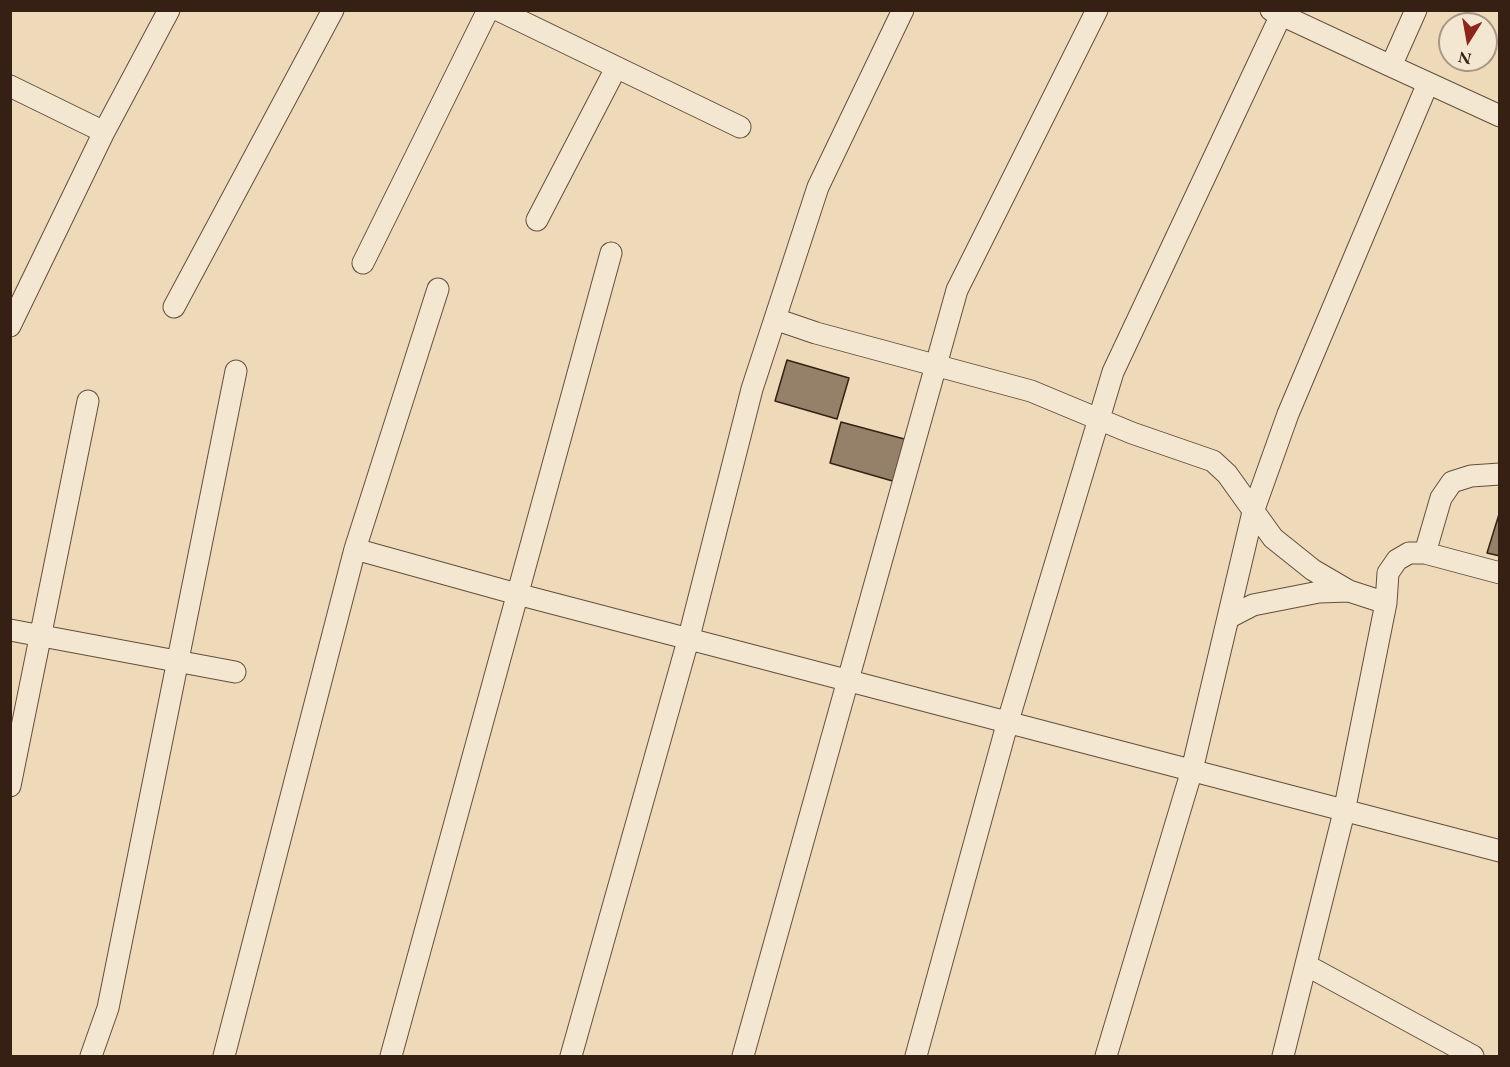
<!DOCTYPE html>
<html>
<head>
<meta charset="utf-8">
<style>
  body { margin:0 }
  #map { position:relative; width:1510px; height:1067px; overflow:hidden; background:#eedab9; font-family:"EB Garamond",serif }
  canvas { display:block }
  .frame { position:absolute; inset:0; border:12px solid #352013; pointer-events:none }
  .north { position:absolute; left:1438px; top:12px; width:60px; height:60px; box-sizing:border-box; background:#f4e7d2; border:2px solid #a89786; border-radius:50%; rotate:191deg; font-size:16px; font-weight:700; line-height:24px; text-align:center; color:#352013 }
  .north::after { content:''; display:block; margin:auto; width:21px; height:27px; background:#8f2418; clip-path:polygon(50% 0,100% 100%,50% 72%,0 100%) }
</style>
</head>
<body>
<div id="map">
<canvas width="1510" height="1067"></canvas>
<div class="frame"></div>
<div class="north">N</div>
</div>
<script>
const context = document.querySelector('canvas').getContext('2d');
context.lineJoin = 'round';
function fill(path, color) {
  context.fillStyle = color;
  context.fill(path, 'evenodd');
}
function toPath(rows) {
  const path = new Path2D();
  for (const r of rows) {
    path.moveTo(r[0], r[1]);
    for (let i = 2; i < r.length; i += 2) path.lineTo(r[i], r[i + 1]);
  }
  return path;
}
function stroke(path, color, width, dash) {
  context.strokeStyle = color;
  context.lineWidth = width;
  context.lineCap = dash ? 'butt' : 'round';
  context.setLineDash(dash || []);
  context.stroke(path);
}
const building = toPath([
  [787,360,849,378,837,419,775,401,787,360],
  [841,422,908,440,896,482,830,463,841,422],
  [1500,511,1500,556,1487,553,1500,511]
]);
fill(building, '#958169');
stroke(building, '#352013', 1.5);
const street = toPath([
  [498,10,740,127],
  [1271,10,1391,66,1416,10],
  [1391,66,1500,116],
  [10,86,104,132],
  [537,220,616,68],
  [363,263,488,10],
  [174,307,333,10],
  [775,319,816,333,1031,391,1132,433,1213,461,1227,474,1273,538,1313,570,1349,591],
  [10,326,104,132,169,10],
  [355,549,517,594,1500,851],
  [1425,553,1441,498,1452,482,1471,476,1500,474],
  [1228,618,1253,605,1319,592,1349,591,1386,603],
  [10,630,235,672],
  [10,786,88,401],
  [1306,965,1473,1056],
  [91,1056,108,1008,236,371],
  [224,1056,355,549,438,289],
  [391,1056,611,253],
  [571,1056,689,637,752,389,818,187,903,10],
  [743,1056,957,290,1097,10],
  [916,1056,1008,721,1113,372,1281,15],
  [1106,1056,1192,770,1253,512,1288,414,1428,83],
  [1283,1056,1344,812,1386,603,1388,573,1397,560,1409,553,1425,553,1500,573]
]);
stroke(street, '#634e3c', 23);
stroke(street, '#f4e7d2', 21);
</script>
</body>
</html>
